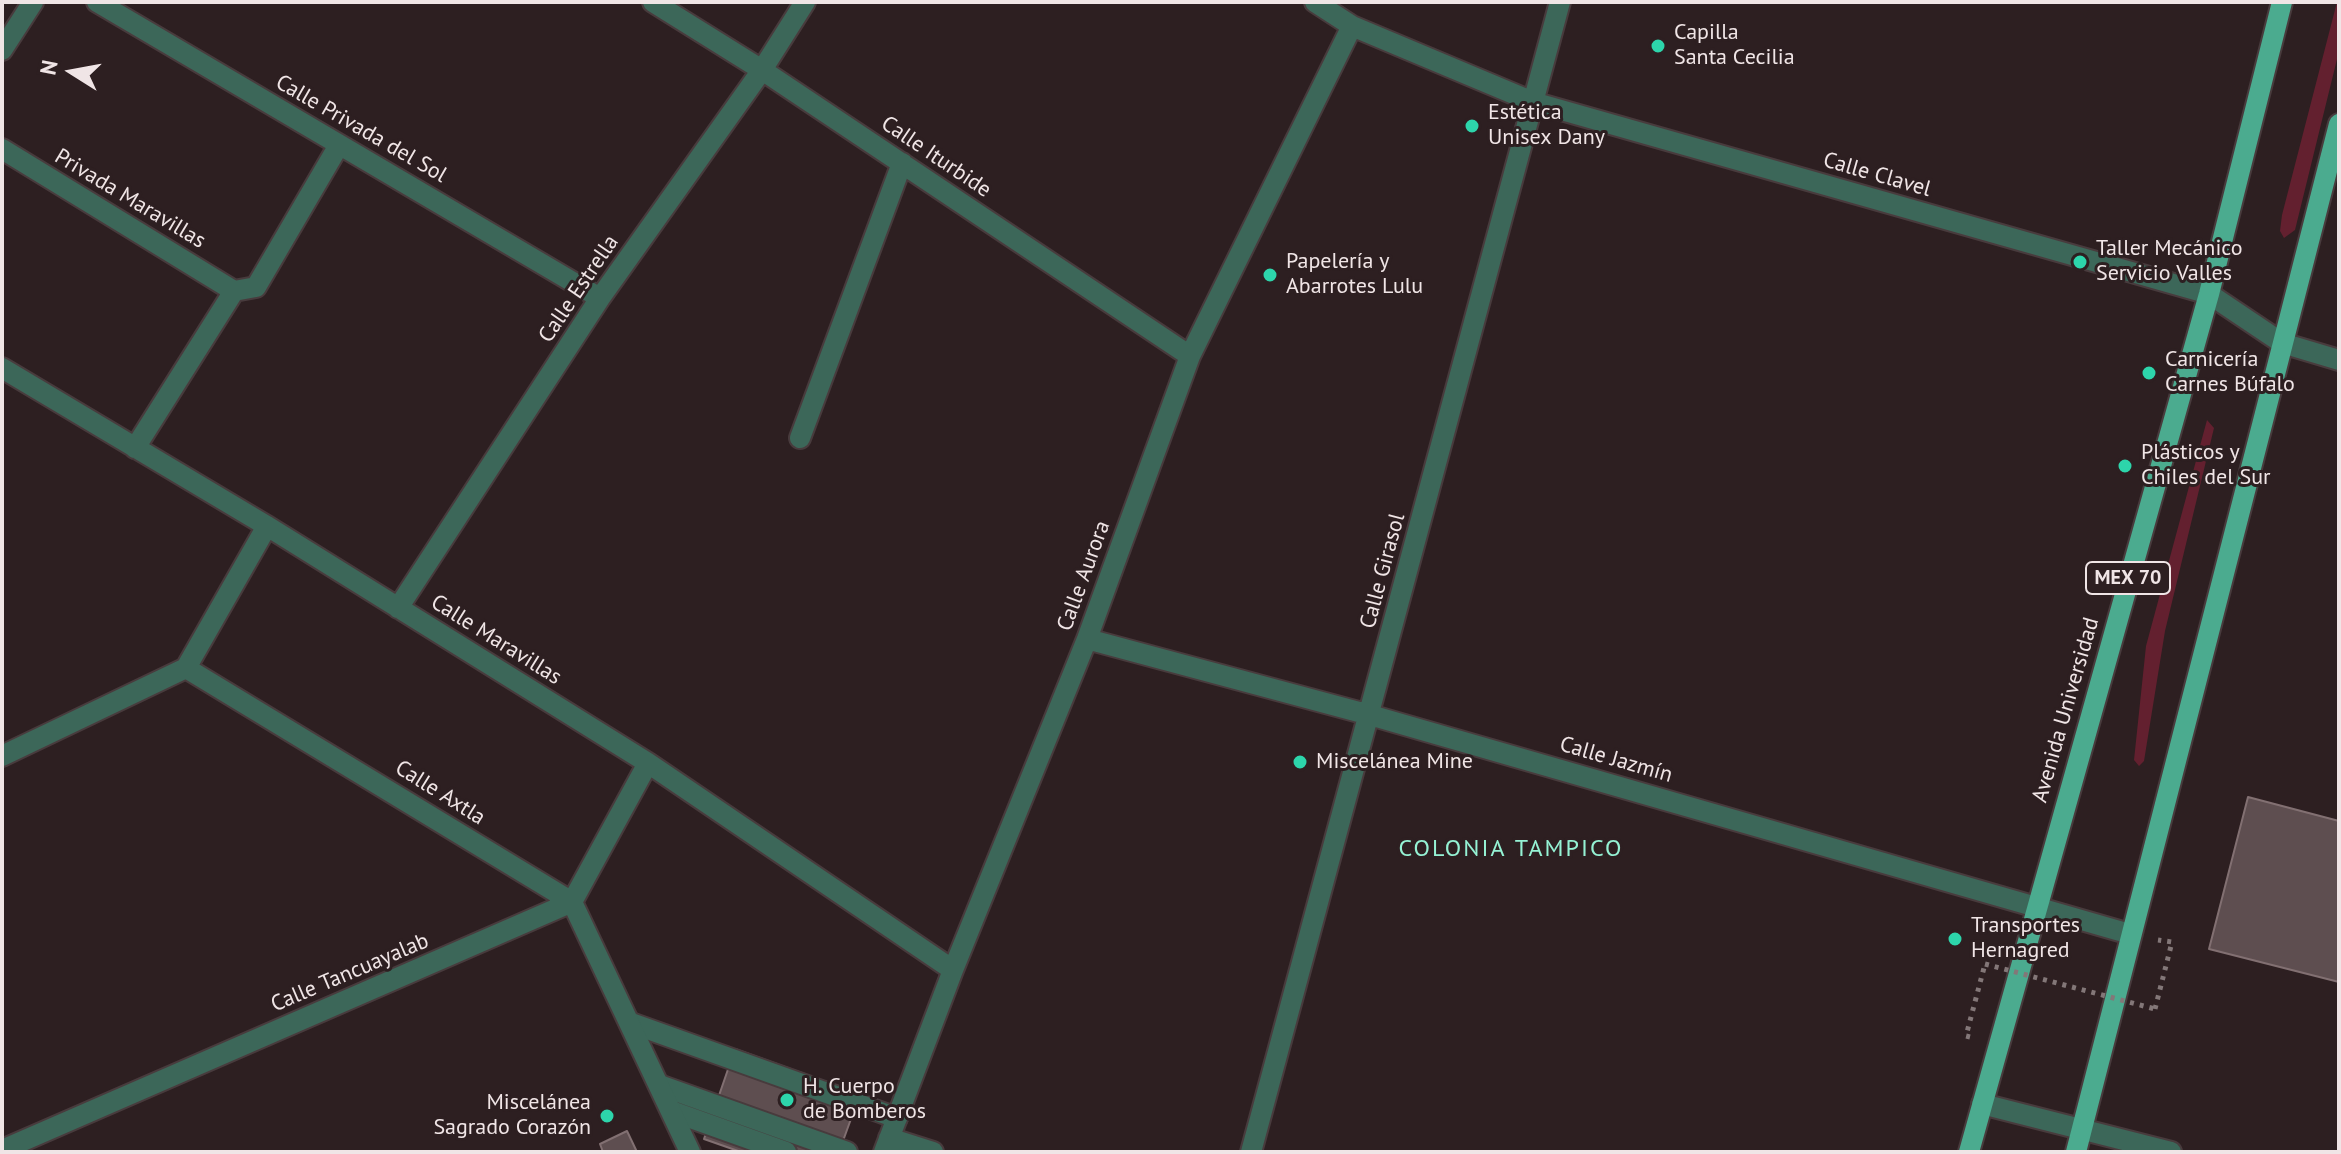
<!DOCTYPE html>
<html>
<head>
<meta charset="utf-8">
<style>
  body { margin:0 }
  #map { position:relative; width:2341px; height:1154px; overflow:hidden; background:#2d1f21; font-family:"PT Sans",sans-serif }
  canvas { display:block }
  .frame { position:absolute; inset:0; border:4px solid #f0e5e6; pointer-events:none }
  .north { position:absolute; left:32px; top:32px; width:80px; height:80px; -webkit-text-stroke:6px #2d1f21; paint-order:stroke; rotate:281deg; font-size:22px; font-weight:700; line-height:32px; text-align:center; color:#f0e5e6 }
  .north::after { content:''; display:block; margin:auto; width:28px; height:36px; background:#f0e5e6; clip-path:polygon(50% 0,100% 100%,50% 72%,0 100%) }
</style>
</head>
<body>
<div id="map">
<canvas width="2341" height="1154"></canvas>
<div class="frame"></div>
<div class="north">N</div>
</div>
<script>
const context = document.querySelector('canvas').getContext('2d');
context.lineJoin = 'round';
function fill(path, color) {
  context.fillStyle = color;
  context.fill(path, 'evenodd');
}
function toPath(rows) {
  const path = new Path2D();
  for (const r of rows) {
    path.moveTo(r[0], r[1]);
    for (let i = 2; i < r.length; i += 2) path.lineTo(r[i], r[i + 1]);
  }
  return path;
}
function stroke(path, color, width, dash) {
  context.strokeStyle = color;
  context.lineWidth = width;
  context.lineCap = dash ? 'butt' : 'round';
  context.setLineDash(dash || []);
  context.stroke(path);
}
function label(font, color, halo, rows, align = 'center') {
  context.font = font + ' "PT Sans",sans-serif';
  context.lineWidth = 6;
  context.setLineDash([]);
  context.textBaseline = 'middle';
  context.strokeStyle = halo;
  context.fillStyle = color;
  for (const [text, x, y, turn = 0] of rows) {
    context.save();
    context.translate(x, y);
    context.rotate((+turn || 0) * Math.PI / 180);
    context.textAlign = isNaN(turn) ? turn : align;
    if (halo) context.strokeText(text, 0, 0);
    context.fillText(text, 0, 0);
    context.restore();
  }
}
fill(toPath([
  [2337,2,2339,51,2295,230,2284,238,2280,231,2282,215],
  [2207,420,2214,428,2165,631,2144,761,2139,766,2134,760,2146,646]
]), '#63202f');
const building = toPath([
  [2248,797,2339,821,2339,982,2209,949,2248,797],
  [735,1049,860,1094,839,1152,741,1152,704,1139,735,1049],
  [627,1131,637,1152,603,1152,600,1144,627,1131]
]);
fill(building, '#5e4e50');
stroke(building, '#827072', 2);
const service = toPath([
  [631,1023,897,1118],
  [662,1086,847,1152],
  [674,1112,786,1152]
]);
const minor = toPath([
  [97,2,600,298],
  [653,2,762,70,1190,356],
  [1315,2,1352,26,1533,102,2209,294,2282,343,2339,360],
  [2,50,33,2],
  [2,149,234,291],
  [2,368,267,526,648,763,953,970],
  [800,438,902,163],
  [135,448,234,291,256,287,339,145],
  [398,608,600,298,762,70,805,2],
  [1087,639,1370,715,2130,934],
  [186,668,572,902,690,1152],
  [186,668,267,526],
  [2,756,186,668],
  [1982,1104,2171,1152],
  [889,1138,933,1152],
  [2,1150,572,902,648,763],
  [884,1152,953,970,1087,639,1190,356,1352,26],
  [1251,1152,1560,2]
]);
const primary = toPath([
  [1969,1152,2209,294,2282,2],
  [2076,1152,2339,124]
]);
stroke(service, '#483b3d', 24);
stroke(minor, '#483b3d', 24);
stroke(primary, '#483b3d', 24);
stroke(toPath([
  [2155,1009,2172,942,2158,940],
  [1970,1037,1966,1036,1985,964]
]), '#837778', 5, [4, 6]);
stroke(service, '#3c6759', 20);
stroke(minor, '#3c6759', 20);
stroke(primary, '#4bab8f', 20);
stroke(toPath([
  [1985,964,2155,1009]
]), '#837778', 5, [4, 6]);
for (const [x, y, r, color] of [
  [1658,46,8,"#2dd5ab"],
  [1472,126,8,"#2dd5ab"],
  [2080,262,8,"#2dd5ab"],
  [1270,275,8,"#2dd5ab"],
  [2149,373,8,"#2dd5ab"],
  [2125,466,8,"#2dd5ab"],
  [1300,762,8,"#2dd5ab"],
  [1955,939,8,"#2dd5ab"],
  [787,1100,8,"#2dd5ab"],
  [607,1116,8,"#2dd5ab"]
]) {
  const dot = new Path2D();
  dot.arc(x, y, r, 0, 2 * Math.PI);
  context.fillStyle = color;
  context.fill(dot);
  stroke(dot, '#2d1f21', 3);
}
for (const [x, y, w] of [
  [2128,578,84]
]) {
  const box = new Path2D();
  box.roundRect(x - w / 2, y - 16, w, 32, 6);
  context.fillStyle = '#2d1f21';
  context.fill(box);
  stroke(box, '#f0e5e6', 2);
}
label('bold 20px', '#f0e5e6', null, [
  ["MEX 70",2128,578]
]);
label('22px', '#f0e5e6', '#2d1f21', [
  ["Capilla",1674,33],
  ["Santa Cecilia",1674,58],
  ["Estética",1488,113],
  ["Unisex Dany",1488,138],
  ["Taller Mecánico",2096,249],
  ["Servicio Valles",2096,274],
  ["Papelería y",1286,262],
  ["Abarrotes Lulu",1286,287],
  ["Carnicería",2165,360],
  ["Carnes Búfalo",2165,385],
  ["Plásticos y",2141,453],
  ["Chiles del Sur",2141,478],
  ["Miscelánea Mine",1316,762],
  ["Transportes",1971,926],
  ["Hernagred",1971,951],
  ["H. Cuerpo",803,1087],
  ["de Bomberos",803,1112],
  ["Miscelánea",591,1103,"right"],
  ["Sagrado Corazón",591,1128,"right"]
], 'left');
label('22px', '#f0e5e6', '#2d1f21', [
  ["Calle Privada del Sol",361,129,30],
  ["Calle Iturbide",936,157,34],
  ["Calle Clavel",1877,175,16],
  ["Privada Maravillas",130,199,31],
  ["Calle Estrella",579,289,-56],
  ["Calle Girasol",1383,571,-75],
  ["Calle Aurora",1084,576,-70],
  ["Calle Maravillas",496,640,32],
  ["Avenida Universidad",2066,710,-74],
  ["Calle Jazmín",1616,760,16],
  ["Calle Axtla",440,793,32],
  ["Calle Tancuayalab",350,973,-23]
]);
context.letterSpacing = '2px';
label('24px', '#95f2d4', '#2d1f21', [
  ["COLONIA TAMPICO",1511,849]
]);
context.letterSpacing = '0px';
</script>
</body>
</html>
